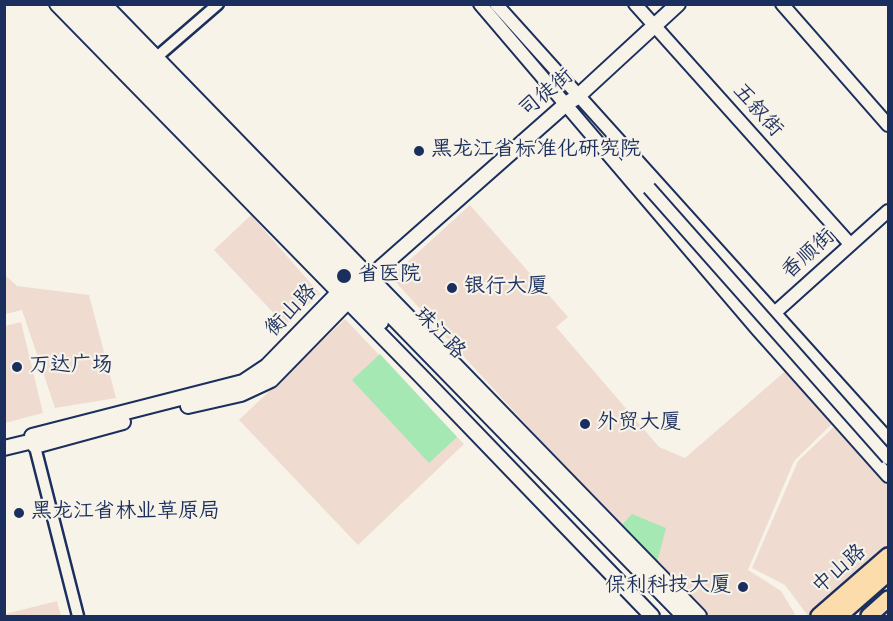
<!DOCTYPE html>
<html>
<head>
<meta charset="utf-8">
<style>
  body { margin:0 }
  #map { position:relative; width:893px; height:621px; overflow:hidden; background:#f7f3e8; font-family:Mynerve,sans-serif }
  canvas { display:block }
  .frame { position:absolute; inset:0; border:6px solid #1b2f5e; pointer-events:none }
</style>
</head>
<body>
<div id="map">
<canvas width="893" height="621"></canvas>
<div class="frame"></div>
</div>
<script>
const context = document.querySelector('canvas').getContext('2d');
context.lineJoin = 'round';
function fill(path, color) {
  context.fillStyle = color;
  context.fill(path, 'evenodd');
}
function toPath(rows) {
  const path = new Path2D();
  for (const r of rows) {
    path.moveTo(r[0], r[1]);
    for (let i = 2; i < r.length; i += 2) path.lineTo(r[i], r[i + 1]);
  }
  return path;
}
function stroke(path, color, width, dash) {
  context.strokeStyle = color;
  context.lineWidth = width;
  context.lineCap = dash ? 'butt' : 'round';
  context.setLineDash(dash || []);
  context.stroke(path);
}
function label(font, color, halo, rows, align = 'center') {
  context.font = font + ' Mynerve,"LXGW WenKai TC",sans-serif';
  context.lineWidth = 4.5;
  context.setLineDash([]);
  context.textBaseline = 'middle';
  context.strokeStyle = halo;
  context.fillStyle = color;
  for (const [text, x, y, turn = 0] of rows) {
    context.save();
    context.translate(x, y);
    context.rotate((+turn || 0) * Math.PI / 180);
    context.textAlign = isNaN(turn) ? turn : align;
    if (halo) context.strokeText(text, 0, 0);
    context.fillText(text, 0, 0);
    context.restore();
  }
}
fill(toPath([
  [470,205,568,317,556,327,659,447,685,458,789,368,835,421,794,461,748,570,781,591,795,614,792,616,707,616,617,524,391,277],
  [251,215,320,294,285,325,214,250],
  [5,275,17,286,89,295,116,398,55,408,22,310,5,314],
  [345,319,464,444,358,545,239,420],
  [21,322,43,413,5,423,5,326],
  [837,424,888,484,888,547,808,616,785,585,752,568,798,461],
  [57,601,61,616,5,616,5,614]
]), '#efdbd0');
fill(toPath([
  [380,354,457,437,429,463,352,380],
  [632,514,666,528,657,562,621,526]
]), '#a5e8b3');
const minor = toPath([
  [151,62,218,4],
  [33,439,78,616]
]);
const tertiary = toPath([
  [480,4,757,329,888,476],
  [496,4,888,439],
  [635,4,850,244],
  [782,4,888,125],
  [628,161,649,188],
  [769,318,888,211]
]);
const secondary = toPath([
  [57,4,420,375,652,616],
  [73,4,381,322],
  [87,4,684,616],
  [104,4,699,616],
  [362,281,370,277,566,104,577,97,678,4],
  [188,406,241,394,271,380,354,295],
  [32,436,243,382,267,366,344,287],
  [35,446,123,422],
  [4,448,33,441]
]);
const primary = toPath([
  [819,616,888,556],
  [839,616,888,573],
  [869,616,888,599]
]);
stroke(minor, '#1b2f5e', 15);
stroke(tertiary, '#1b2f5e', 16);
stroke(secondary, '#1b2f5e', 18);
stroke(primary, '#1b2f5e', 20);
stroke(minor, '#f7f3e8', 10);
stroke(tertiary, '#f7f3e8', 12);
stroke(secondary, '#f7f3e8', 14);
stroke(primary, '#fddcac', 15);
const tertiaryBridge = toPath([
  [649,188,888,458]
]);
stroke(tertiaryBridge, '#1b2f5e', 16, []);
stroke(tertiaryBridge, '#f7f3e8', 12);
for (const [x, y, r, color] of [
  [419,151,6,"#1b2f5e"],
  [344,276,8,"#1b2f5e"],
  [452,288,6,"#1b2f5e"],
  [17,367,6,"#1b2f5e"],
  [585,424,6,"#1b2f5e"],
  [19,513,6,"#1b2f5e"],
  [743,587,6,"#1b2f5e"]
]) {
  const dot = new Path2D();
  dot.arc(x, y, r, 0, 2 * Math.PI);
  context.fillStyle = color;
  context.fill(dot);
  stroke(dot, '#f7f3e8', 2);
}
label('21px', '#1b2f5e', '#f7f3e8', [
  ["司徒街",547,94,-40],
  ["五叙街",757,111,48],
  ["香顺街",809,255,-42],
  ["衡山路",292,311,-46],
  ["珠江路",439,334,46],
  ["中山路",840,570,-41]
]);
label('21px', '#1b2f5e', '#f7f3e8', [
  ["黑龙江省标准化研究院",431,151],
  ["省医院",358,276],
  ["银行大厦",464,288],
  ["万达广场",29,367],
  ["外贸大厦",597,424],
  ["黑龙江省林业草原局",31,513],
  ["保利科技大厦",731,587,"right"]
], 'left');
</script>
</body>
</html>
